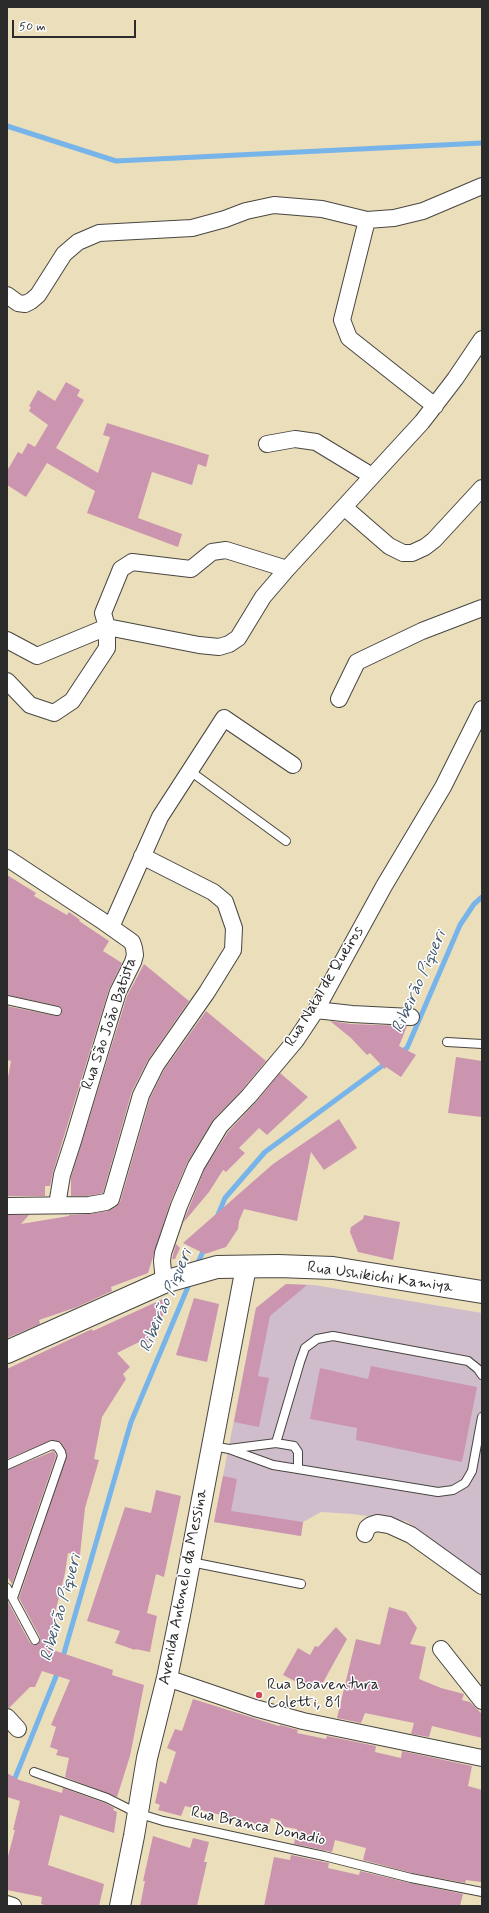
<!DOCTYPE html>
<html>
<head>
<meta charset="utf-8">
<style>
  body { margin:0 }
  #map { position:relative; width:489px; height:1913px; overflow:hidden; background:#ebdebb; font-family:Mynerve,sans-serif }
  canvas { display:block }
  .frame { position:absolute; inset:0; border:8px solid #2b2b2b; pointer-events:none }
  .scale { position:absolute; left:12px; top:20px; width:124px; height:18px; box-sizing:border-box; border:2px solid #2b2b2b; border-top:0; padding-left:5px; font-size:12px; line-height:14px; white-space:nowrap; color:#2b2b2b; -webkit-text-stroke:3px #fff; paint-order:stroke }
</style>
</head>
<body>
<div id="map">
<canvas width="489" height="1913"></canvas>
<div class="frame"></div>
<div class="scale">50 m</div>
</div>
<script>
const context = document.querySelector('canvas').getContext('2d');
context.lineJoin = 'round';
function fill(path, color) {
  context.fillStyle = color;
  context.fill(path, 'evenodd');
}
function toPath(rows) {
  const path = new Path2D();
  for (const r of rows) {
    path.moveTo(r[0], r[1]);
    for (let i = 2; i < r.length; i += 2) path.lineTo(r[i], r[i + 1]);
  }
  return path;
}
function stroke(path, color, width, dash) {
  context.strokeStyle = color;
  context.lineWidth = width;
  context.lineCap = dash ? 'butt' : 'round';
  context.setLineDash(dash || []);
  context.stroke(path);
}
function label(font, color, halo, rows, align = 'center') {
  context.font = font + ' Mynerve,sans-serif';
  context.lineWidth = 3;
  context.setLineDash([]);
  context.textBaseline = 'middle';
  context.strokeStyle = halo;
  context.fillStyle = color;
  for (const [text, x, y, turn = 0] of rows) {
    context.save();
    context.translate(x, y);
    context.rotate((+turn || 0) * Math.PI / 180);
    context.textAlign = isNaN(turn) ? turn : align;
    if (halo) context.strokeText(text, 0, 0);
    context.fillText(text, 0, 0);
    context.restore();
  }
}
fill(toPath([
  [286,1284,314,1285,482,1313,482,1576,406,1521,352,1514,321,1512,303,1522,301,1536,214,1522,256,1308]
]), '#d0bdcc');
stroke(toPath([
  [7,126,116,161,482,143],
  [401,1052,407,1048,460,925,474,904,482,897],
  [218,1215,225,1198,265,1152,386,1063],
  [196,1267,205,1247],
  [62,1660,131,1422,190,1282],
  [13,1783,59,1669]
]), '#77b4e9', 5);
fill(toPath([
  [66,382,80,390,77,396,84,400,56,448,98,473,110,437,103,435,107,423,209,455,206,467,198,464,192,485,152,472,138,518,182,534,178,547,87,513,95,491,47,463,26,497,7,485,7,471,18,452,22,454,28,443,35,447,48,425,29,411,31,407,29,406,38,390,55,401],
  [7,875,36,893,34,896,67,915,69,912,80,920,79,921,109,941,103,951,122,963,109,989,53,1172,50,1186,45,1186,45,1196,7,1196,7,1083,11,1061,7,1060,7,1006,56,1016,61,1014,62,1010,58,1006,7,995],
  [144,964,189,1001,148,1060,132,1091,103,1193,88,1196,71,1196,71,1177,127,996],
  [206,1011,266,1061,242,1090,213,1120,188,1161,170,1203,148,1273,111,1287,112,1291,77,1307,39,1320,40,1324,7,1338,7,1215,29,1215,21,1224,69,1216,69,1215,89,1214,108,1211,116,1207,120,1202,150,1098,164,1070],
  [330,1021,351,1024,407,1026,399,1046,416,1055,401,1077,386,1067,385,1069,370,1053,367,1055,351,1038],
  [456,1057,482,1061,482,1117,448,1113],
  [280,1073,308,1097,267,1135,259,1128,239,1148,245,1153,226,1172,223,1170,209,1192,183,1223,204,1170,228,1132,256,1102],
  [339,1119,357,1148,324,1170,311,1152,297,1221,244,1209,239,1221,238,1229,226,1247,205,1254,183,1243,273,1164],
  [364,1215,400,1222,393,1260,358,1252,350,1232,351,1227,363,1219],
  [176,1244,180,1248,175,1259,172,1259],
  [286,1284,307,1285,270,1316,258,1376,269,1378,259,1427,234,1422,256,1308],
  [165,1298,165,1311,146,1347,141,1341,117,1353,130,1367,123,1374,126,1379,102,1417,94,1459,99,1460,85,1508,80,1555,68,1553,65,1573,54,1617,57,1618,53,1650,113,1670,112,1675,144,1685,130,1756,117,1797,65,1777,69,1758,56,1755,58,1750,50,1747,56,1727,51,1725,70,1680,42,1671,35,1687,30,1687,9,1708,7,1708,7,1600,30,1643,34,1645,38,1645,40,1641,40,1637,19,1598,67,1455,61,1443,53,1440,7,1459,7,1369,92,1329,93,1331],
  [194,1298,219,1304,207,1362,176,1355],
  [371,1366,477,1387,462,1462,356,1440,357,1428,310,1419,320,1368,368,1379],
  [54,1451,56,1456,12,1584,7,1576,7,1470],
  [223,1476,237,1479,231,1511,303,1522,301,1536,214,1522],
  [156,1490,181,1496,164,1577,156,1574,147,1613,157,1616,150,1652,135,1649,135,1650,115,1643,120,1631,87,1621,125,1507,151,1513],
  [389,1607,406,1612,417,1628,410,1644,426,1647,419,1679,441,1688,464,1694,462,1700,470,1702,482,1714,482,1738,432,1726,429,1737,411,1734,414,1723,365,1713,361,1723,337,1718,356,1639,380,1645],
  [336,1627,347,1639,320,1688,312,1684,310,1689,283,1675,298,1648,310,1655,315,1646,318,1647],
  [193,1699,279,1726,280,1725,298,1730,297,1733,326,1739,327,1736,376,1746,375,1752,401,1758,402,1751,472,1766,468,1786,482,1790,481,1882,466,1880,465,1883,412,1873,363,1860,366,1848,335,1840,332,1852,294,1844,297,1829,280,1826,281,1821,271,1818,269,1824,258,1822,257,1824,185,1806,181,1816,158,1810,160,1805,155,1803,160,1781,166,1784,176,1752,167,1748,175,1729,182,1731],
  [7,1773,19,1780,62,1793,63,1788,105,1803,114,1808,113,1810,117,1812,114,1833,60,1815,48,1865,104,1884,99,1906,48,1906,41,1904,42,1897,7,1890,7,1860,15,1830,13,1830,20,1801,7,1797],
  [153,1836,190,1848,193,1838,209,1842,204,1862,207,1862,197,1906,140,1906,145,1881,143,1881],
  [291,1855,329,1863,328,1868,359,1875,360,1871,410,1883,463,1894,460,1906,264,1906,274,1857,290,1860]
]), '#cc95af');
const service = toPath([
  [190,771,286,841],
  [7,1000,57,1011],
  [447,1042,482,1044],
  [276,1443,300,1362,305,1348,317,1339,333,1336,468,1361,478,1369,482,1375],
  [212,1446,229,1449,273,1465,298,1469,298,1452,294,1446,276,1443,229,1449],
  [7,1465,52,1445,57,1446,61,1452,62,1456,13,1598],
  [298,1469,438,1492,453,1490,465,1483,472,1471,482,1417],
  [191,1562,301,1584],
  [7,1588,35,1640],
  [34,1772,107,1798,137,1813,163,1821,324,1856,411,1878,482,1892]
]);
const minor = toPath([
  [367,220,342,320,349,338,435,406],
  [7,295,18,303,25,304,31,301,38,295,64,254,78,242,99,233,192,228,225,219,246,211,274,205,322,209,367,220,394,218,423,211,482,186],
  [267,444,295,439,316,442,372,476],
  [344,507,389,546,403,553,412,553,425,547,434,540,482,488],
  [7,640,37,656,107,627,199,645,219,647,229,644,238,638,263,597,287,569,422,422,455,379,482,339],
  [7,681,30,705,54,713,72,701,107,648,107,627,103,613,121,569,132,562,191,569,212,552,226,550,287,569],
  [339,699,357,662,422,631,482,608],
  [7,858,101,920,132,942,134,948,135,955,133,962,118,992,113,1008,73,1141,62,1175,57,1205],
  [111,927,160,817,224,718,293,765],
  [316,1010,352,1014,411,1017],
  [7,1206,89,1205,106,1202,111,1199,141,1095,156,1065,207,992,233,950,234,928,225,902,213,892,142,856],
  [164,1282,162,1261,163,1253,179,1206,196,1166,220,1126,249,1096,296,1040,316,1010,384,886,443,787,482,709],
  [365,1534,367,1528,371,1525,377,1523,389,1525,411,1535,482,1586],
  [441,1649,482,1701],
  [167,1678,255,1708,303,1721,482,1758],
  [7,1717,18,1729],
  [7,1904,13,1906]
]);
const tertiary = toPath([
  [120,1906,134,1836,147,1758,167,1678,180,1615,246,1267]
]);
const secondary = toPath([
  [7,1352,164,1282,217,1267,278,1266,333,1268,482,1292]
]);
stroke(service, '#484641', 10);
stroke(minor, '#484641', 18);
stroke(tertiary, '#484641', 22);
stroke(secondary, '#484641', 24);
stroke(service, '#fff', 8);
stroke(minor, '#fff', 16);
stroke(tertiary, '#fff', 20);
stroke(secondary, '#fff', 22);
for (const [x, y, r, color] of [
  [259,1695,4,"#d1495b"]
]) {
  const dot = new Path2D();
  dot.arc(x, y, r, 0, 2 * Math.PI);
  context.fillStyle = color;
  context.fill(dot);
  stroke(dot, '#fff', 1.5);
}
label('16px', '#2b2b2b', '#fff', [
  ["Rua Natal de Queiros",325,987,-59],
  ["Rua São João Batista",110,1024,-71],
  ["Rua Ushikichi Kamiya",380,1278,8],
  ["Avenida Antonelo da Messina",184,1587,-79],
  ["Rua Branca Donadio",258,1827,12]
]);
label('16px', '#2b2b2b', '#fff', [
  ["Rua Boaventura",267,1686],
  ["Coletti, 81",267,1704]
], 'left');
label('italic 17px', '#465b6e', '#fff', [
  ["Ribeirão Piqueri",420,982,-66],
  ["Ribeirão Piqueri",167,1301,-67],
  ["Ribeirão Piqueri",62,1608,-74]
]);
</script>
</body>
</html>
